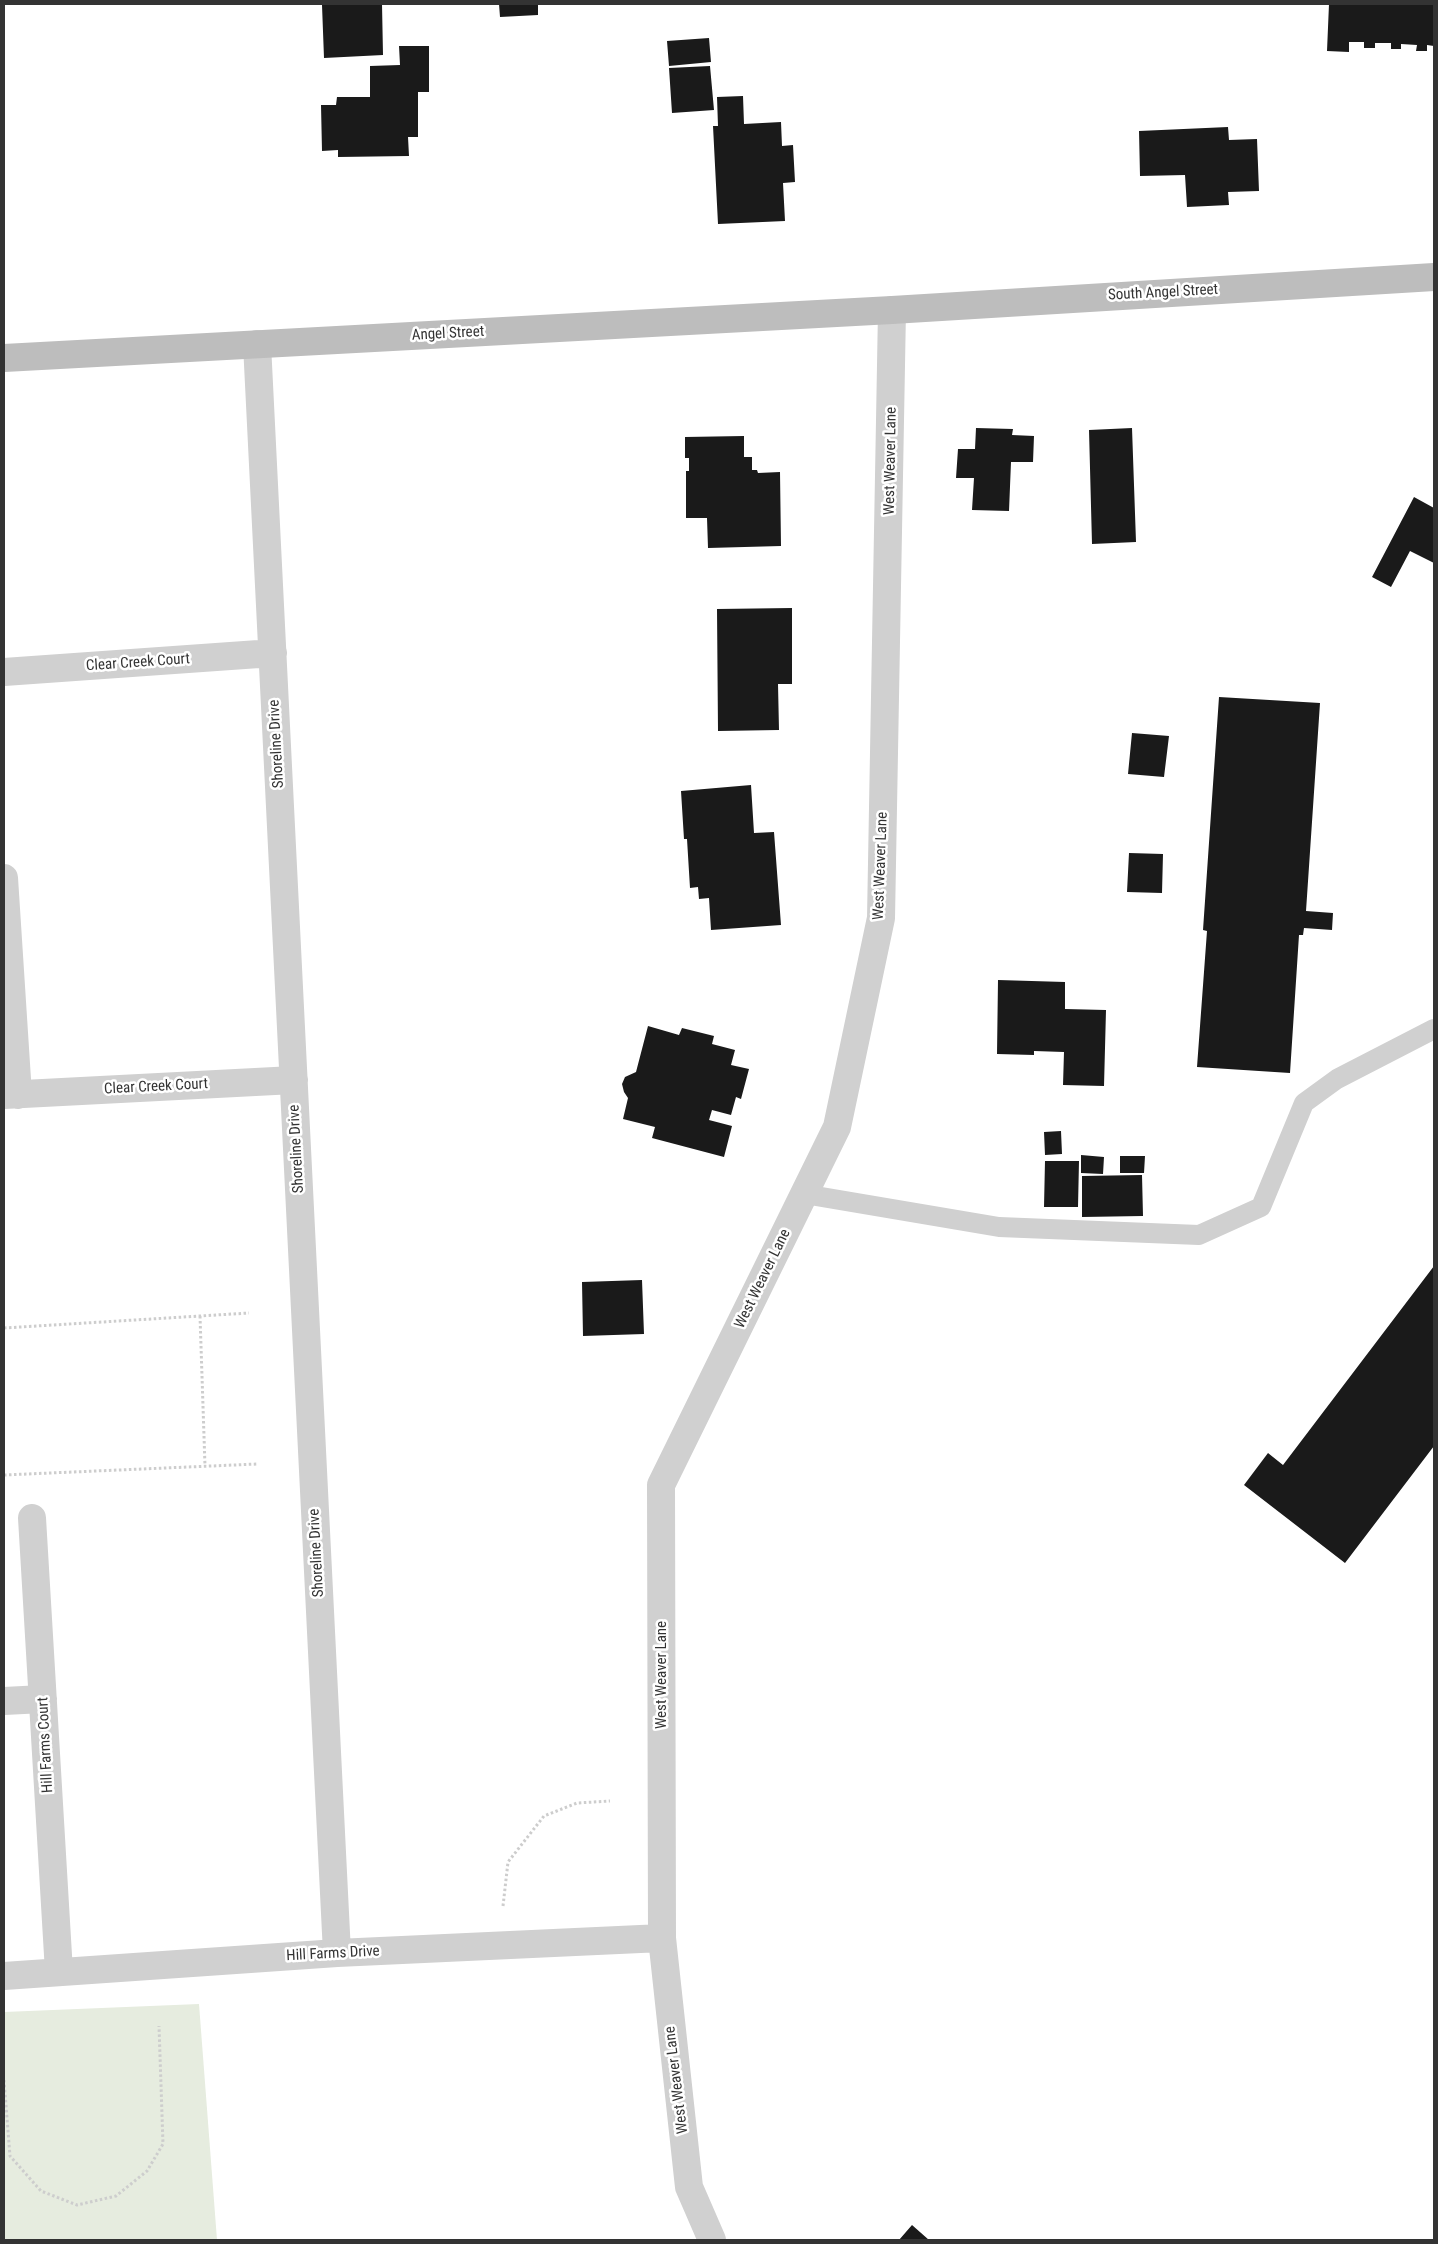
<!DOCTYPE html>
<html>
<head>
<meta charset="utf-8">
<style>
  body { margin:0 }
  #map { position:relative; width:1438px; height:2244px; overflow:hidden; background:#fff; font-family:"Roboto Condensed",sans-serif }
  canvas { display:block }
  .frame { position:absolute; inset:0; border:5px solid #333; pointer-events:none }
</style>
</head>
<body>
<div id="map">
<canvas width="1438" height="2244"></canvas>
<div class="frame"></div>
</div>
<script>
const context = document.querySelector('canvas').getContext('2d');
context.lineJoin = 'round';
function fill(path, color) {
  context.fillStyle = color;
  context.fill(path, 'evenodd');
}
function toPath(rows) {
  const path = new Path2D();
  for (const r of rows) {
    path.moveTo(r[0], r[1]);
    for (let i = 2; i < r.length; i += 2) path.lineTo(r[i], r[i + 1]);
  }
  return path;
}
function stroke(path, color, width, dash) {
  context.strokeStyle = color;
  context.lineWidth = width;
  context.lineCap = dash ? 'butt' : 'round';
  context.setLineDash(dash || []);
  context.stroke(path);
}
function label(font, color, halo, rows, align = 'center') {
  context.font = font + ' "Roboto Condensed",sans-serif';
  context.lineWidth = 5;
  context.setLineDash([]);
  context.textBaseline = 'middle';
  context.strokeStyle = halo;
  context.fillStyle = color;
  for (const [text, x, y, turn = 0] of rows) {
    context.save();
    context.translate(x, y);
    context.rotate((+turn || 0) * Math.PI / 180);
    context.textAlign = isNaN(turn) ? turn : align;
    if (halo) context.strokeText(text, 0, 0);
    context.fillText(text, 0, 0);
    context.restore();
  }
}
fill(toPath([
  [199,2004,217,2240,4,2240,4,2012]
]), '#e6ecdf');
fill(toPath([
  [382,4,383,55,324,58,322,5],
  [499,4,538,4,538,15,500,17],
  [1329,4,1434,4,1434,46,1427,45,1427,51,1416,51,1417,45,1401,44,1401,49,1391,49,1391,43,1375,43,1375,48,1364,48,1364,42,1349,42,1349,52,1327,51],
  [709,38,711,62,669,66,667,41],
  [399,46,429,46,429,92,418,92,418,137,408,137,409,156,338,157,338,150,322,151,321,105,336,105,337,97,370,97,370,66,400,65],
  [710,66,714,110,672,113,669,68],
  [743,96,744,124,781,122,782,146,793,145,795,182,783,183,785,221,718,224,713,126,718,126,717,97],
  [1228,127,1229,140,1257,139,1259,191,1228,192,1229,205,1187,207,1185,175,1140,176,1139,131],
  [976,428,1013,429,1012,435,1034,436,1033,462,1011,462,1009,511,972,510,974,478,956,478,958,449,975,449],
  [1132,428,1136,542,1092,544,1089,430],
  [744,436,744,457,752,457,752,470,757,470,758,473,780,472,781,546,708,548,707,518,686,518,686,471,689,471,689,458,685,458,685,437],
  [1414,497,1434,508,1434,563,1410,551,1391,587,1372,577],
  [792,608,792,684,778,684,779,730,718,731,717,609],
  [1219,697,1320,703,1306,911,1333,913,1332,930,1304,928,1303,935,1299,935,1290,1073,1197,1067,1207,931,1203,930],
  [1132,733,1169,736,1164,777,1128,774],
  [751,785,754,833,774,832,781,925,711,930,709,898,699,899,698,887,690,888,687,839,684,839,681,791],
  [1129,853,1163,854,1162,893,1127,892],
  [998,980,1065,982,1065,1009,1106,1010,1104,1086,1063,1085,1064,1052,1034,1051,1034,1055,997,1054],
  [648,1026,679,1035,682,1028,714,1036,712,1044,735,1050,731,1065,749,1069,741,1099,736,1097,731,1115,712,1110,709,1120,732,1126,724,1157,652,1138,655,1127,623,1119,628,1098,624,1092,622,1084,625,1077,636,1072],
  [1061,1131,1062,1154,1045,1155,1044,1132],
  [1081,1155,1104,1157,1103,1174,1081,1173],
  [1120,1156,1145,1156,1144,1173,1120,1173],
  [1045,1161,1079,1161,1078,1207,1044,1207],
  [1142,1175,1143,1216,1082,1217,1082,1176],
  [1434,1266,1434,1446,1345,1563,1244,1485,1268,1453,1283,1465],
  [642,1280,644,1334,583,1336,582,1282],
  [912,2225,929,2240,899,2240]
]), '#1a1a1a');
stroke(toPath([
  [200,1316,205,1466],
  [4,1328,249,1313],
  [4,1475,257,1464],
  [503,1906,508,1862,544,1816,577,1803,610,1801],
  [4,2080,10,2156,41,2191,77,2205,116,2196,147,2171,163,2144,159,2026]
]), '#cdcdcd', 3, [2.5, 2.5]);
stroke(toPath([
  [804,1194,999,1227,1199,1235,1261,1207,1304,1103,1337,1079,1434,1029]
]), '#d0d0d0', 20);
stroke(toPath([
  [257,344,337,1953],
  [4,672,273,653],
  [4,878,18,1095],
  [4,1095,294,1080],
  [32,1518,59,1972],
  [4,1701,43,1699],
  [4,1976,337,1953,662,1938],
  [712,2240,689,2187,662,1938,661,1485,837,1127,881,918,892,310]
]), '#d0d0d0', 28);
stroke(toPath([
  [4,358,892,310,1434,277]
]), '#bdbdbd', 28);
label('15px', '#333', '#fff', [
  ["South Angel Street",1163,293,-3],
  ["Angel Street",448,334,-3],
  ["West Weaver Lane",891,461,-89],
  ["Clear Creek Court",138,663,-4],
  ["Shoreline Drive",277,744,-93],
  ["West Weaver Lane",881,866,-88],
  ["Clear Creek Court",156,1087,-3],
  ["Shoreline Drive",297,1149,-93],
  ["West Weaver Lane",763,1279,-64],
  ["Shoreline Drive",317,1553,-93],
  ["West Weaver Lane",662,1675,-90],
  ["Hill Farms Court",46,1745,-93],
  ["Hill Farms Drive",333,1954,-3],
  ["West Weaver Lane",677,2080,-97]
]);
</script>
</body>
</html>
